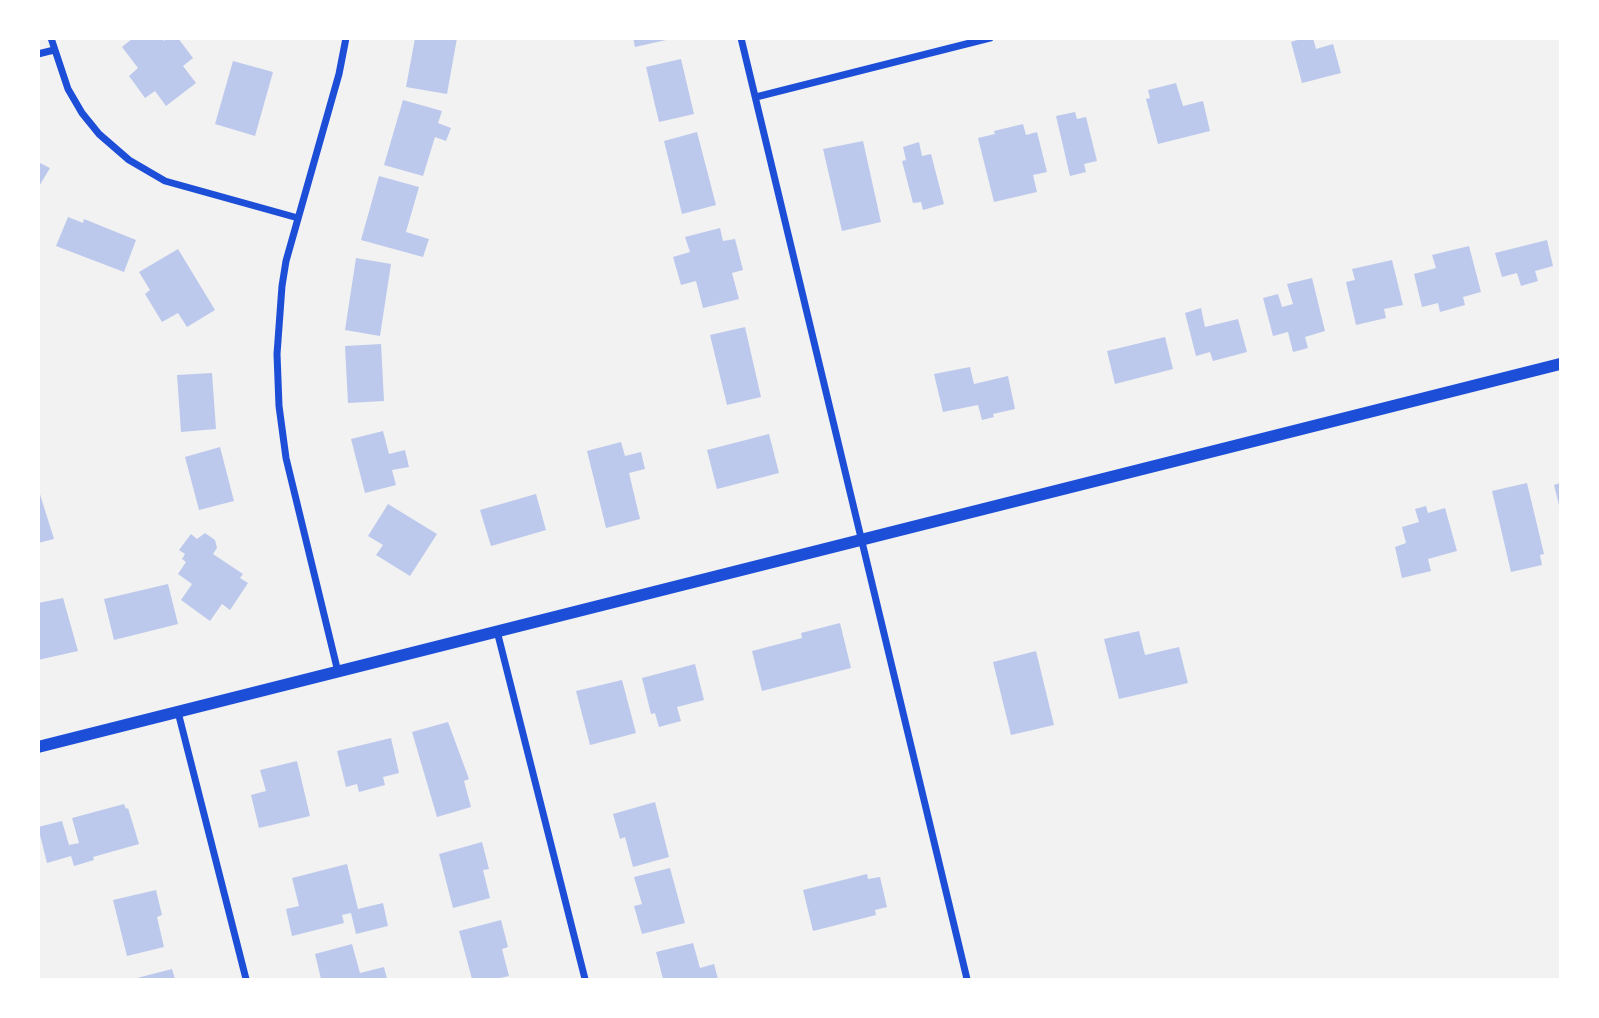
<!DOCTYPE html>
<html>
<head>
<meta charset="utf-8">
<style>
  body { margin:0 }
  #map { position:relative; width:1599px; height:1018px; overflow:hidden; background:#f2f2f2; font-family:Commissioner,sans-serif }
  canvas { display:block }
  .frame { position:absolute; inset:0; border:40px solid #fff; pointer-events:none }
</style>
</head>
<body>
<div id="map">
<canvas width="1599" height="1018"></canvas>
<div class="frame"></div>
</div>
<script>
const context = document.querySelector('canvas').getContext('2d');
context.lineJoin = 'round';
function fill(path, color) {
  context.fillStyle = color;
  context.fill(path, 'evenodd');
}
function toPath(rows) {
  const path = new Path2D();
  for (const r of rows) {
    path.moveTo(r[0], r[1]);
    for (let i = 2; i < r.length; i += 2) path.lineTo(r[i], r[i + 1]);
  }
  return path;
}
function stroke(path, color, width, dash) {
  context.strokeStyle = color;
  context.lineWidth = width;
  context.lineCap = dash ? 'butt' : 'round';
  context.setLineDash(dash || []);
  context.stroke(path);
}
fill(toPath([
  [133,38,162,38,164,41,167,38,178,38,193,58,183,66,196,83,166,106,155,91,145,98,129,76,138,68,122,47],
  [415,38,457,38,447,94,406,87],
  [633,38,666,38,666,40,635,47],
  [1304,38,1313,38,1316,49,1333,44,1341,73,1302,83,1291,42],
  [681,59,694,114,659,122,646,67],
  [233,61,273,72,255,136,215,124],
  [1176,83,1183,106,1203,101,1210,131,1158,144,1146,99,1150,98,1148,90],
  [403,100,442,111,438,123,451,128,446,141,435,137,423,176,384,165],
  [1075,112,1077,119,1086,117,1097,161,1084,164,1086,172,1070,176,1056,116],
  [1023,124,1026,135,1037,132,1047,172,1033,175,1037,192,994,202,978,138,995,134,994,131],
  [697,132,716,205,682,214,664,141],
  [863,141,881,222,842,231,823,149],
  [919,142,922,156,931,154,944,204,923,210,921,202,913,203,902,161,906,160,903,147],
  [38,162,50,168,38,188],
  [379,176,419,187,406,232,429,239,423,257,361,240],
  [68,217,83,223,84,219,136,240,124,272,56,246],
  [720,228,723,241,735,239,743,270,732,273,739,299,703,308,696,281,681,285,673,257,690,252,685,237],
  [1547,240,1553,266,1535,271,1538,281,1521,286,1517,273,1502,277,1495,253],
  [1469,246,1481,292,1463,297,1465,305,1440,312,1438,303,1422,307,1414,274,1436,268,1432,255],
  [178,249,215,310,187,327,178,313,162,322,145,294,150,290,139,272],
  [356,258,391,264,380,336,345,330],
  [1392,260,1403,305,1384,309,1386,318,1356,325,1346,282,1355,280,1352,269],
  [1312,278,1325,331,1305,337,1308,348,1293,352,1288,332,1273,336,1263,298,1278,294,1282,307,1293,304,1287,284],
  [1201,308,1205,327,1238,319,1247,352,1213,361,1210,352,1196,356,1185,313],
  [745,327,761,397,727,405,710,335],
  [1165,337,1173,369,1115,384,1107,351],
  [381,344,384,401,348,403,345,346],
  [970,367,974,384,1008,376,1015,409,993,414,994,417,982,420,978,405,943,412,934,374],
  [212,373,216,429,181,432,177,375],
  [383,431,389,454,405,450,409,467,392,470,396,485,365,493,351,439],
  [769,434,779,473,717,489,707,450],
  [621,442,625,456,641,452,645,469,629,473,640,519,606,528,587,451],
  [220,447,234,501,199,510,185,457],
  [1527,483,1544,554,1540,555,1542,565,1511,572,1492,491],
  [1560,483,1560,509,1554,485],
  [38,488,54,539,38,543],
  [536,494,546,530,491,546,480,510],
  [388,504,437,534,410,576,376,555,383,545,368,536],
  [1426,506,1428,513,1445,508,1457,551,1428,559,1431,571,1402,578,1395,547,1406,543,1402,527,1419,522,1415,509],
  [205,533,215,540,217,548,213,554,243,574,240,578,248,583,230,610,222,604,210,621,181,600,192,584,178,574,186,562,182,559,185,554,179,550,191,534,197,539],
  [168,584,178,624,114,640,104,599],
  [63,598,78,651,38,660,38,603],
  [840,623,851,668,762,691,752,651,802,638,801,633],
  [1139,631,1145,655,1179,647,1188,683,1119,699,1104,639],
  [1036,651,1054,725,1011,735,993,662],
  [695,664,704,700,677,707,681,721,659,727,655,713,651,714,642,678],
  [622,680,636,733,590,745,576,691],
  [448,722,469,779,464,781,471,807,437,817,412,732],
  [391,738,399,773,383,777,385,785,359,792,357,784,346,787,337,751],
  [297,761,310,816,259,828,251,795,266,791,260,770],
  [655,802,669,857,633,867,625,837,620,839,613,814],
  [124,804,126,809,128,808,139,844,93,857,94,860,74,866,71,856,47,863,38,827,62,821,69,845,79,843,72,818],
  [482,842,489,869,483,870,490,898,453,908,439,854],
  [347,864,358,909,383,903,388,926,356,934,351,913,342,915,344,923,292,936,286,909,299,906,292,878],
  [670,868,685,923,642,934,634,906,642,904,634,877],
  [867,874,868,879,880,877,887,907,875,910,876,915,813,931,803,890],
  [156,890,162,915,157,917,164,947,127,956,113,900],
  [501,920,508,947,502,949,509,976,496,979,472,979,459,931],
  [693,943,700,968,714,964,718,979,663,979,656,952],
  [352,944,360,973,384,967,387,979,321,979,315,954],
  [172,969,175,979,133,979]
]), '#bdc9ec');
stroke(toPath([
  [51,38,68,89,82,113,99,134,129,160,165,181,298,218],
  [741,38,967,979],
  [38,54,54,50],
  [756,97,990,38],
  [497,631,585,979],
  [338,672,286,458,279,406,277,354,282,286,286,261,339,74,346,38],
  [178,712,246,979]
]), '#1d4ed8', 7);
stroke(toPath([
  [38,747,1560,364]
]), '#1d4ed8', 12);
</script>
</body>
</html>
